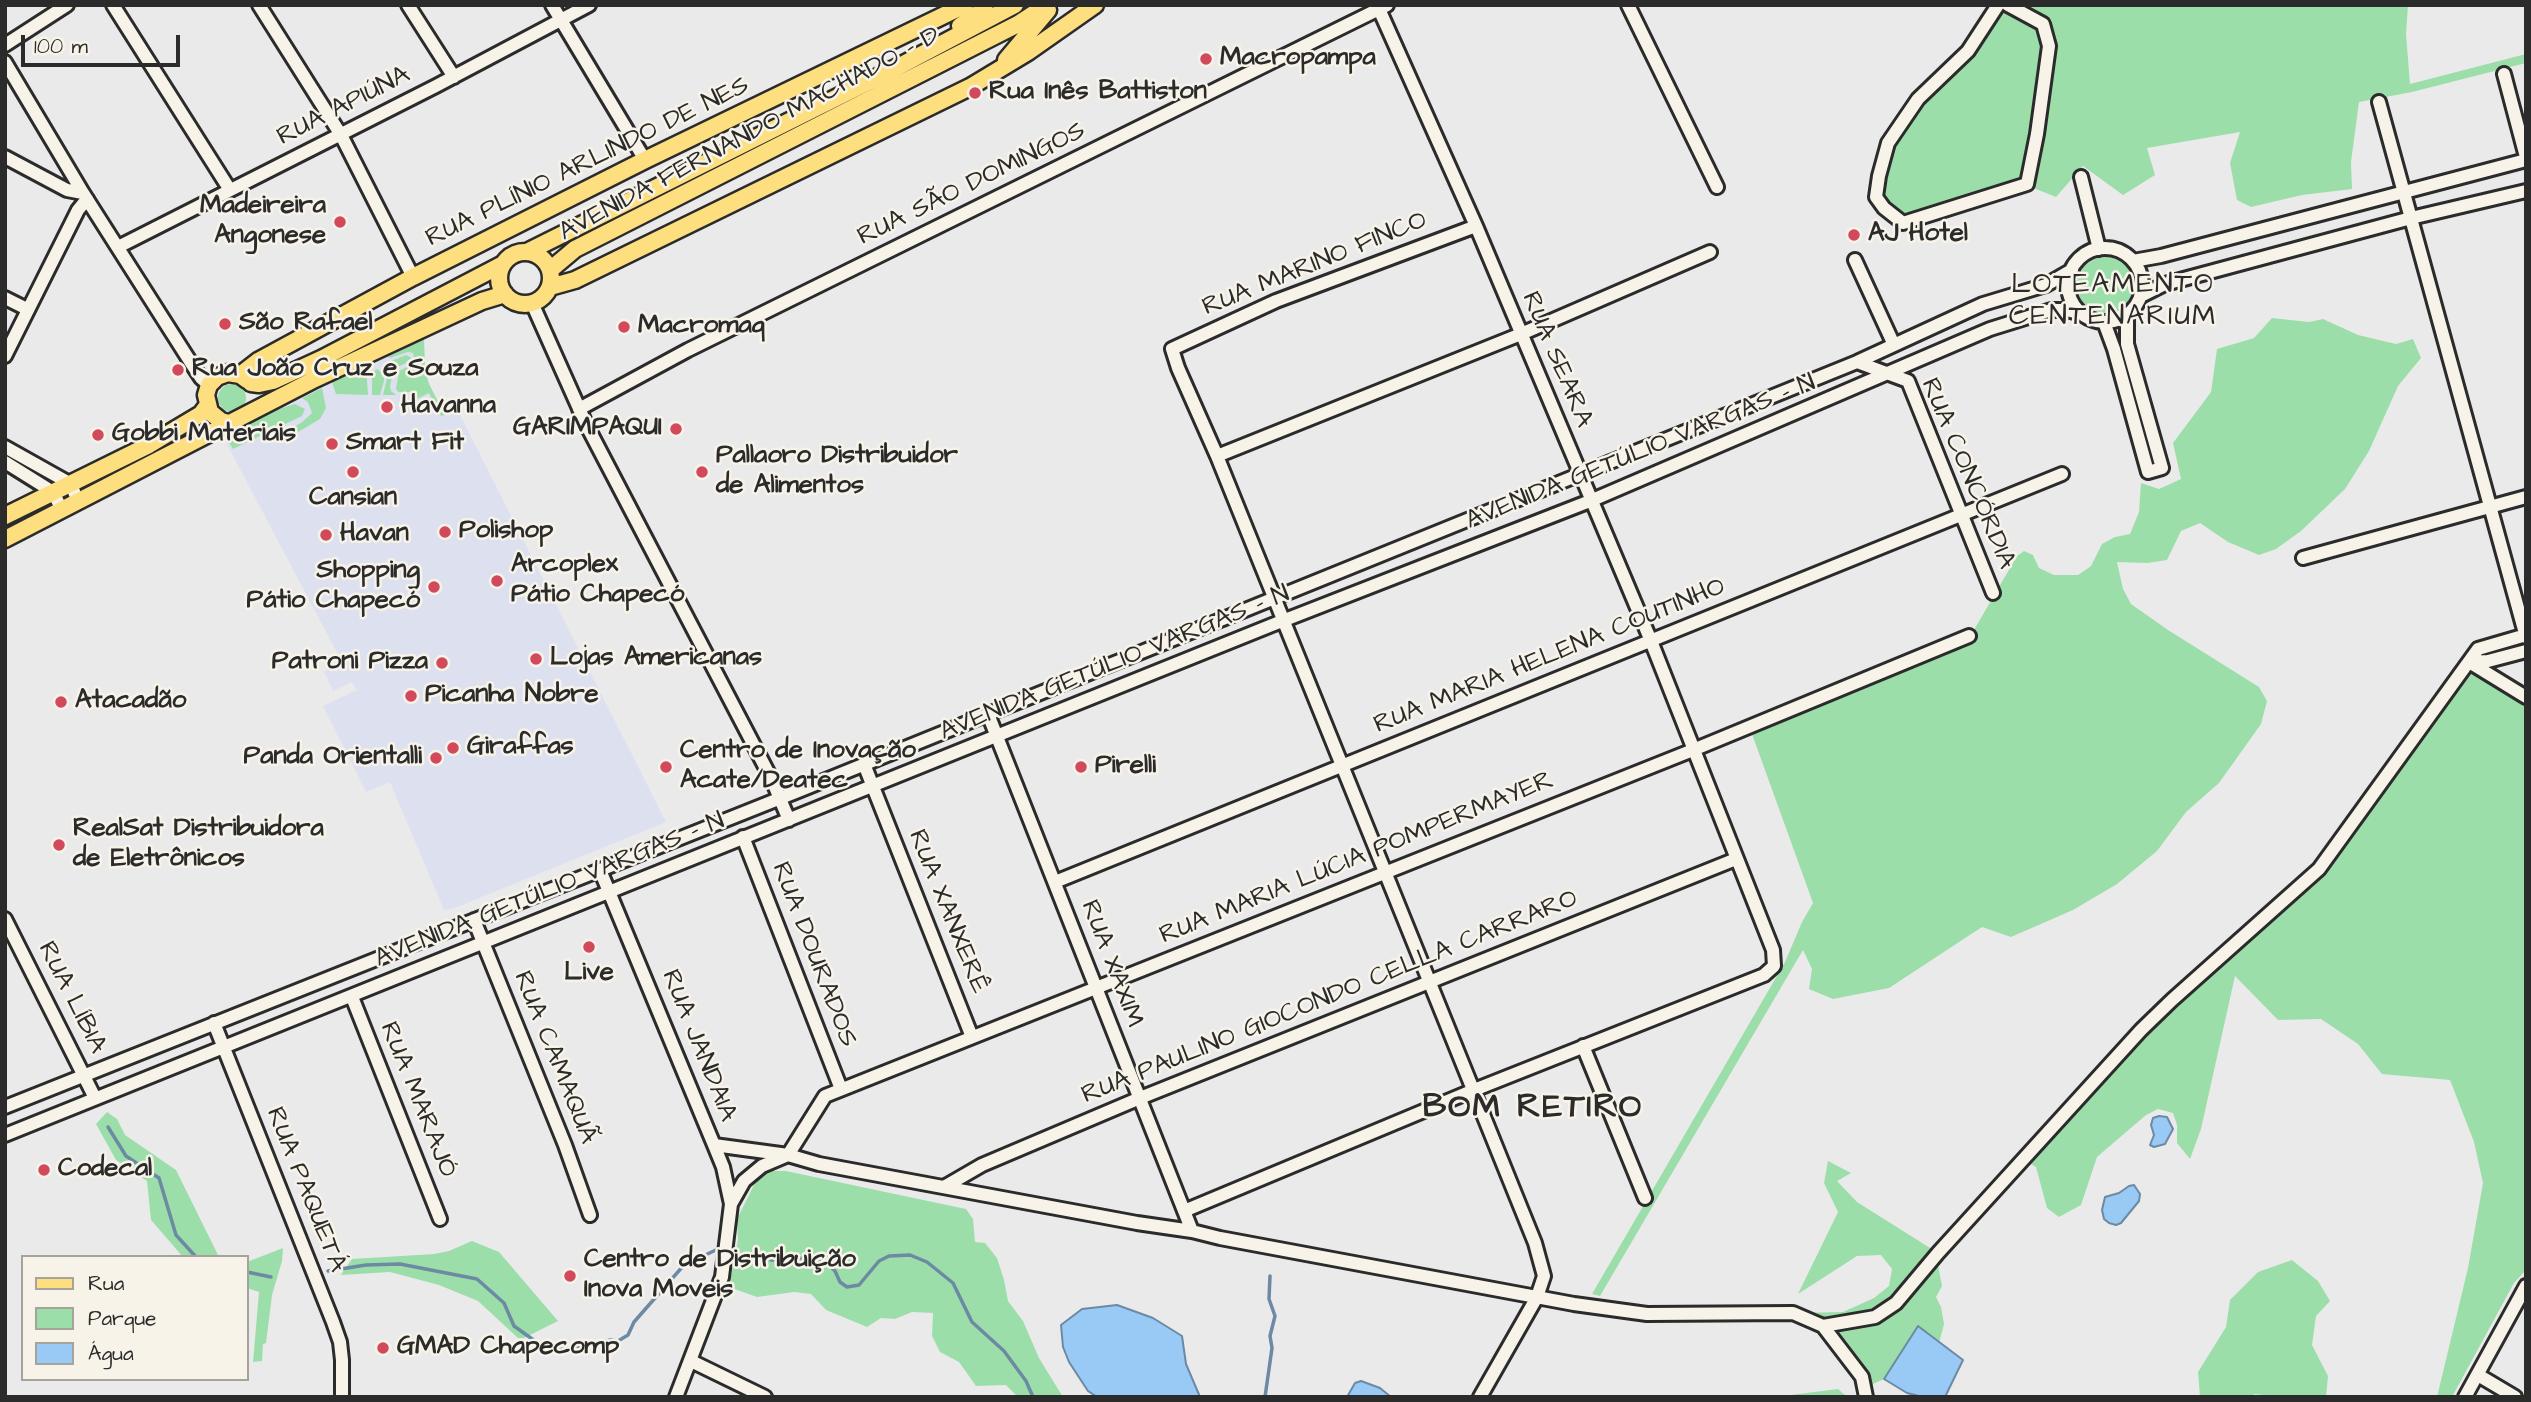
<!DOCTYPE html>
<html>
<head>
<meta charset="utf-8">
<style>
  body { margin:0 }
  #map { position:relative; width:2531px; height:1402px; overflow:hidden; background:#ebeaeb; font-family:"Architects Daughter",sans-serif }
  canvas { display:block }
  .frame { position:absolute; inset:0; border:7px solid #2b2b2b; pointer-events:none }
  .legend { position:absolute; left:21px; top:1255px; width:228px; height:126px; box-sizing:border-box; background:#f7f3e8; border:2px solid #a5a39c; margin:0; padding:9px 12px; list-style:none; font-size:21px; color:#2b2b2b }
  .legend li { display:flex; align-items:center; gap:14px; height:35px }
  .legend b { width:35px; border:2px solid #a5a39c }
  .scale { position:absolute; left:21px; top:35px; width:159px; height:32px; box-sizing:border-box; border:4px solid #2b2b2b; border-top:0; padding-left:9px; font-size:21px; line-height:24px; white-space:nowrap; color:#2b2b2b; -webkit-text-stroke:5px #f7f3e8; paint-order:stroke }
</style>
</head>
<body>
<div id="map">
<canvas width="2531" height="1402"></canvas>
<div class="frame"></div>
<ul class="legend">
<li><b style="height:9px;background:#fedf80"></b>Rua</li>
<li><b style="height:19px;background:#9cdea9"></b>Parque</li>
<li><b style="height:19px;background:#98caf5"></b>Água</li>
</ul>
<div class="scale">100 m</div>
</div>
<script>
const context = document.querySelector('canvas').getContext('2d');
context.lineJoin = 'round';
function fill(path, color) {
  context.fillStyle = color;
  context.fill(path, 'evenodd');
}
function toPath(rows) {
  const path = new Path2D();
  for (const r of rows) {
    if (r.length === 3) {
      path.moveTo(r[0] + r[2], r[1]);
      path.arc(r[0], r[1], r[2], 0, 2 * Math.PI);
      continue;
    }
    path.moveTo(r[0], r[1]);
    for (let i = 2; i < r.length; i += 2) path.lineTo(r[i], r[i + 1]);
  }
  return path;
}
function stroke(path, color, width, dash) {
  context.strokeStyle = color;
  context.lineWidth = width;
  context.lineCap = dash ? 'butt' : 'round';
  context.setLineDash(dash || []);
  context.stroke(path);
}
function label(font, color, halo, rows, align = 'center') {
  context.font = font + ' "Architects Daughter",sans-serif';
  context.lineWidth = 5;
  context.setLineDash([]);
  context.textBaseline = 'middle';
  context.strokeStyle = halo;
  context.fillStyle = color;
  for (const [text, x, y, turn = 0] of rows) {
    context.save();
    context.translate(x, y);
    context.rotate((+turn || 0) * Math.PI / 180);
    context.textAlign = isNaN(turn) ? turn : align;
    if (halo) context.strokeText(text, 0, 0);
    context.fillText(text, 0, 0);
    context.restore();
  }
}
fill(toPath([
  [424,338,425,371,432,390,444,415,457,409,666,822,455,908,444,910,390,782,366,792,323,706,357,690,352,682,333,691,324,671,342,662,223,437]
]), '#dde0ef');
fill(toPath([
  [2007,5,2408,5,2406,34,2410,84,2526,54,2526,63,2412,92,2359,102,2351,162,2352,189,2302,195,2251,207,2237,200,2230,163,2240,132,2147,148,2155,175,2123,195,2083,166,2056,197,2026,185,1903,223,1884,208,1879,176,1888,142,1918,99,1968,51],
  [2105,285,28],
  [2272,318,2309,322,2323,319,2358,335,2396,344,2413,339,2421,358,2398,386,2369,451,2345,489,2301,531,2276,549,2259,555,2228,542,2200,523,2181,531,2167,560,2148,563,2117,562,2123,589,2131,604,2168,630,2259,687,2267,701,2261,724,2219,783,2186,812,2157,851,2117,884,2073,910,2011,937,1982,927,1889,988,1833,999,1809,989,1812,969,1803,950,1600,1296,1592,1294,1785,962,1802,922,1813,903,1752,734,1964,647,2017,556,2024,551,2033,555,2039,568,2054,575,2078,575,2091,566,2102,544,2115,537,2130,534,2139,512,2141,483,2159,489,2181,479,2173,443,2211,392,2217,349,2254,338],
  [424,338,425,371,429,384,445,415,441,416,429,393,415,400,417,396,414,392,398,392,396,389,399,371,415,363,413,353,408,352,390,358,388,357],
  [406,355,412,358,409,362,397,367,393,372,390,386,391,391,396,395,383,395,391,361],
  [366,367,368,395,336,394,332,382],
  [377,369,384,374,384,381,380,395,372,395,372,373],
  [232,398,14],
  [322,388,326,408,320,419,293,435,286,435,286,431,301,423,312,413,308,402,302,398],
  [295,404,305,409,302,416,233,449,225,436,279,409],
  [2469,662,2526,697,2526,1270,2514,1283,2452,1397,2437,1397,2468,1268,2483,1183,2474,1142,2450,1080,2382,1074,2358,1044,2321,1019,2278,1020,2235,976,2201,1129,2190,1159,2177,1143,2177,1125,2173,1113,2158,1109,2146,1115,2097,1157,2081,1205,2059,1217,2047,1208,2036,1167,2024,1160,2141,1030,2319,869],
  [107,1112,117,1119,125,1135,176,1170,219,1257,183,1257,151,1220,147,1181,116,1160,96,1124],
  [1828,1161,1851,1173,1837,1181,1857,1202,1938,1253,1931,1261,1938,1265,1942,1286,1936,1297,1941,1307,1944,1324,1939,1343,1918,1326,1884,1379,1866,1387,1831,1337,1793,1313,1843,1312,1874,1298,1889,1286,1892,1269,1881,1255,1857,1256,1798,1294,1838,1212,1824,1183],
  [768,1171,786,1171,966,1209,973,1219,975,1242,985,1243,997,1258,1004,1280,1008,1301,1023,1321,1039,1358,1063,1397,1018,1397,1006,1385,976,1386,959,1362,940,1352,932,1336,933,1313,912,1312,895,1319,881,1318,867,1327,826,1310,811,1294,794,1292,757,1297,729,1287,738,1240,737,1219,756,1181],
  [472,1241,499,1252,558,1321,524,1338,518,1338,478,1301,439,1285,390,1272,341,1275,352,1259,434,1254,449,1251],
  [283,1248,282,1261,272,1295,266,1343,263,1344,262,1361,253,1362,259,1292,262,1293,247,1288,247,1262],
  [2292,1260,2318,1281,2330,1301,2316,1316,2312,1345,2328,1376,2326,1397,2282,1397,2254,1394,2254,1397,2200,1397,2198,1372,2226,1327,2230,1300,2258,1272],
  [1838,1389,1847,1397,1775,1397]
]), '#9cdea9');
const water = toPath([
  [2159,1116,2167,1117,2173,1129,2165,1144,2154,1147,2150,1145,2154,1135,2151,1125,2153,1118,2159,1116],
  [2134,1185,2140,1194,2139,1201,2121,1223,2116,1225,2109,1223,2104,1219,2102,1210,2105,1197,2119,1193,2129,1186,2134,1185],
  [1117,1305,1153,1318,1182,1336,1186,1364,1200,1397,1097,1397,1088,1391,1069,1362,1063,1347,1061,1325,1082,1309,1117,1305],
  [1918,1326,1963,1360,1945,1397,1923,1397,1907,1393,1884,1379,1918,1326],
  [1361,1381,1380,1388,1391,1397,1347,1397,1355,1383,1361,1381]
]);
fill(water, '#98caf5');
stroke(water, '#6c8aa4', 2);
stroke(toPath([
  [108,1127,126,1156,159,1178,176,1235,196,1257],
  [743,1254,772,1260,815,1257,825,1261,835,1271,840,1282,847,1287,859,1285,879,1261,889,1256,910,1255,927,1262,953,1283,972,1322,1004,1351,1026,1381,1033,1397],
  [328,1271,366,1265,400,1264,477,1279,504,1303,514,1326,535,1341,558,1350,611,1340,618,1341,628,1335,634,1322,684,1265,718,1249],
  [247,1272,271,1277],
  [1265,1397,1272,1348,1270,1336,1275,1316,1269,1299,1270,1276]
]), '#6c8aa4', 3.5);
const minor = toPath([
  [113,5,230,190],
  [259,5,341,135,413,277],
  [408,5,454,77],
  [552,5,645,160],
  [1628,5,1717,187],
  [1998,5,1968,51,1918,99,1888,143,1879,176,1876,197,1884,208,1903,223,2027,184,2037,134,2049,46,2043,24,2008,5],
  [5,45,67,5],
  [5,62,83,193,193,366,201,378,209,385],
  [2504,74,2526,157],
  [2379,102,2526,637],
  [5,157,67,190,83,193],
  [2081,177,2099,249],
  [1476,226,1276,301,1172,349,1178,368,1217,456,1535,1243,1544,1276,1537,1297,1480,1397],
  [118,247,436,86,589,5],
  [2105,285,37],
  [1855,260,1894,345],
  [2133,261,2161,256,2526,160],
  [2141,296,2165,284,2411,218,2526,191],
  [5,298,27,309],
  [532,303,586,424,772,780,789,820],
  [2104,322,2114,349,2148,472,2162,468,2127,344,2127,316],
  [5,356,78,210,87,199],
  [1857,362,1908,381,1993,593],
  [579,409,688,350,1387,5],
  [5,447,71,484,78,502],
  [1217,456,1521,334,1710,252],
  [5,462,53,492,62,510],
  [2303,558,2526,497],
  [2469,662,2526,697],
  [2470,662,2488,661,2526,651],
  [988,714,1192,1231],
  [864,764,972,1037],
  [743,837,841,1089],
  [600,870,714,1145,723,1167,731,1204,722,1277,676,1397],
  [1055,882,2062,474],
  [5,919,95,1098],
  [474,920,565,1145,590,1215],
  [352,997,440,1219],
  [214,1023,333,1322,340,1342,342,1360,342,1397],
  [1583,1046,1645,1198],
  [5,1107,801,790,1857,362,1983,304,2046,285,2072,270],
  [5,1135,1272,625,1590,501,1990,329,2051,310,2067,310,2082,314],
  [714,1145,788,1155,819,1164,1137,1223,1192,1231,1220,1238,1574,1304,1647,1314,1793,1313,1823,1326,1875,1317,1896,1303,1938,1253,2141,1030,2172,1000,2319,869,2478,649,2526,635],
  [788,1155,825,1096,1693,750,1969,636],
  [944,1187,982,1165,1140,1098,1736,859],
  [731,1204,744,1181,762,1166,788,1155],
  [1184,1211,1474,1090,1764,975,1774,966,1773,950,1651,641,1476,226,1379,9],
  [1823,1326,1862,1377,1866,1397],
  [691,1361,765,1397],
  [2478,1375,2515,1397],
  [2465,1397,2526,1286]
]);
const major = toPath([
  [960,26,979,13,985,5],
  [1006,60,1048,10],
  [529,251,894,69,1015,5],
  [525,278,26],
  [550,270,575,249,1018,24,1047,5],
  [550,287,575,280,970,87,1028,52,1095,5],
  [240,375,258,361,413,277,645,160,965,5],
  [251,383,259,384,273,381,321,359,503,264],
  [228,423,221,421,210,412,206,395,209,385,217,377,228,373,240,375,247,380],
  [5,516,149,445,201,414,207,406],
  [5,539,315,379,482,301,505,294]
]);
stroke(minor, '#2b2b2b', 18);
stroke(major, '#2b2b2b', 21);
stroke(minor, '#f7f3e8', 12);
stroke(major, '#fedf80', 16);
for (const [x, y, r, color] of [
  [1206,59,7,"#d1495b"],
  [975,93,7,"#d1495b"],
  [340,222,7,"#d1495b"],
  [1854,235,7,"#d1495b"],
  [225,324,7,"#d1495b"],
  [624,327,7,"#d1495b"],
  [178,370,7,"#d1495b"],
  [387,407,7,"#d1495b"],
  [676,429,7,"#d1495b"],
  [98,435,7,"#d1495b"],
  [332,444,7,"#d1495b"],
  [353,472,7,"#d1495b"],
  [702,472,7,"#d1495b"],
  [445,532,7,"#d1495b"],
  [326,535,7,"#d1495b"],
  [497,581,7,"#d1495b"],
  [434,587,7,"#d1495b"],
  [536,659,7,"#d1495b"],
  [442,663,7,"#d1495b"],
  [411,696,7,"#d1495b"],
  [61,702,7,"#d1495b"],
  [453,748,7,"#d1495b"],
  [436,758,7,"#d1495b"],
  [666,767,7,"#d1495b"],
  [1081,767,7,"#d1495b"],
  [59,845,7,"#d1495b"],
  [589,947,7,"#d1495b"],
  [44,1170,7,"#d1495b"],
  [570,1276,7,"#d1495b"],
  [383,1348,7,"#d1495b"]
]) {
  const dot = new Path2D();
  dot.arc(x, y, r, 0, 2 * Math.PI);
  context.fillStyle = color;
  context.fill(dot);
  stroke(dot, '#f7f3e8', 2.5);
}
label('bold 26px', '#2b2b2b', '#f7f3e8', [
  ["Macropampa",1220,59],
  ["Rua Inês Battiston",989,93],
  ["Madeireira",326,207,"right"],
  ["Angonese",326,237,"right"],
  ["AJ Hotel",1868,235],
  ["São Rafael",239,324],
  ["Macromaq",638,327],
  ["Rua João Cruz e Souza",192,370],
  ["Havanna",401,407],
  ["GARIMPAQUI",662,429,"right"],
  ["Gobbi Materiais",112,435],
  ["Smart Fit",346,444],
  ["Pallaoro Distribuidor",716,457],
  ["de Alimentos",716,487],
  ["Cansian",353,499,"center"],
  ["Polishop",459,532],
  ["Havan",340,535],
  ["Arcoplex",511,566],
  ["Pátio Chapecó",511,596],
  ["Shopping",420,572,"right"],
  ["Pátio Chapecó",420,602,"right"],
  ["Lojas Americanas",550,659],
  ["Patroni Pizza",428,663,"right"],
  ["Picanha Nobre",425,696],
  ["Atacadão",75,702],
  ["Giraffas",467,748],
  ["Centro de Inovação",680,752],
  ["Acate/Deatec",680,782],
  ["Panda Orientalli",422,758,"right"],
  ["Pirelli",1095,767],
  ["RealSat Distribuidora",73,830],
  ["de Eletrônicos",73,860],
  ["Live",589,974,"center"],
  ["Codecal",58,1170],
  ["Centro de Distribuição",584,1261],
  ["Inova Moveis",584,1291],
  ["GMAD Chapecomp",397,1348]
], 'left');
label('26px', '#2b2b2b', '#f7f3e8', [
  ["RUA APIÚNA",344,107,-27],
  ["AVENIDA FERNANDO MACHADO - D",750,135,-28],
  ["RUA PLÍNIO ARLINDO DE NES",588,163,-26],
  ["RUA SÃO DOMINGOS",972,185,-26],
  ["RUA MARINO FINCO",1315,265,-22],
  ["RUA SEARA",1556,360,67],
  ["AVENIDA GETÚLIO VARGAS - N",1641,453,-22],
  ["RUA CONCÓRDIA",1967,474,67],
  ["RUA MARIA HELENA COUTINHO",1550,657,-22],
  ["AVENIDA GETÚLIO VARGAS - N",1115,664,-22],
  ["RUA MARIA LÚCIA POMPERMAYER",1357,859,-22],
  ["AVENIDA GETÚLIO VARGAS - N",550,891,-22],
  ["RUA XANXERÊ",947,912,68],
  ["RUA DOURADOS",813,955,69],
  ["RUA XAXIM",1111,964,69],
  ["RUA LÍBIA",71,998,63],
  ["RUA PAULINO GIOCONDO CELLA CARRARO",1330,998,-22],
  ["RUA JANDAIA",698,1046,68],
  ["RUA CAMAQUÃ",554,1058,68],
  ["RUA MARAJÓ",417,1100,68],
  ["RUA PAQUETÁ",305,1190,68]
]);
context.letterSpacing = '2px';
label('28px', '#2b2b2b', '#f7f3e8', [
  ["LOTEAMENTO",2113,286],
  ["CENTENARIUM",2113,318]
]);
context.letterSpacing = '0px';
context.letterSpacing = '2px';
label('bold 33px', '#2b2b2b', '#f7f3e8', [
  ["BOM RETIRO",1533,1109]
]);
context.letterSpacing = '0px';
</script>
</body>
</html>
